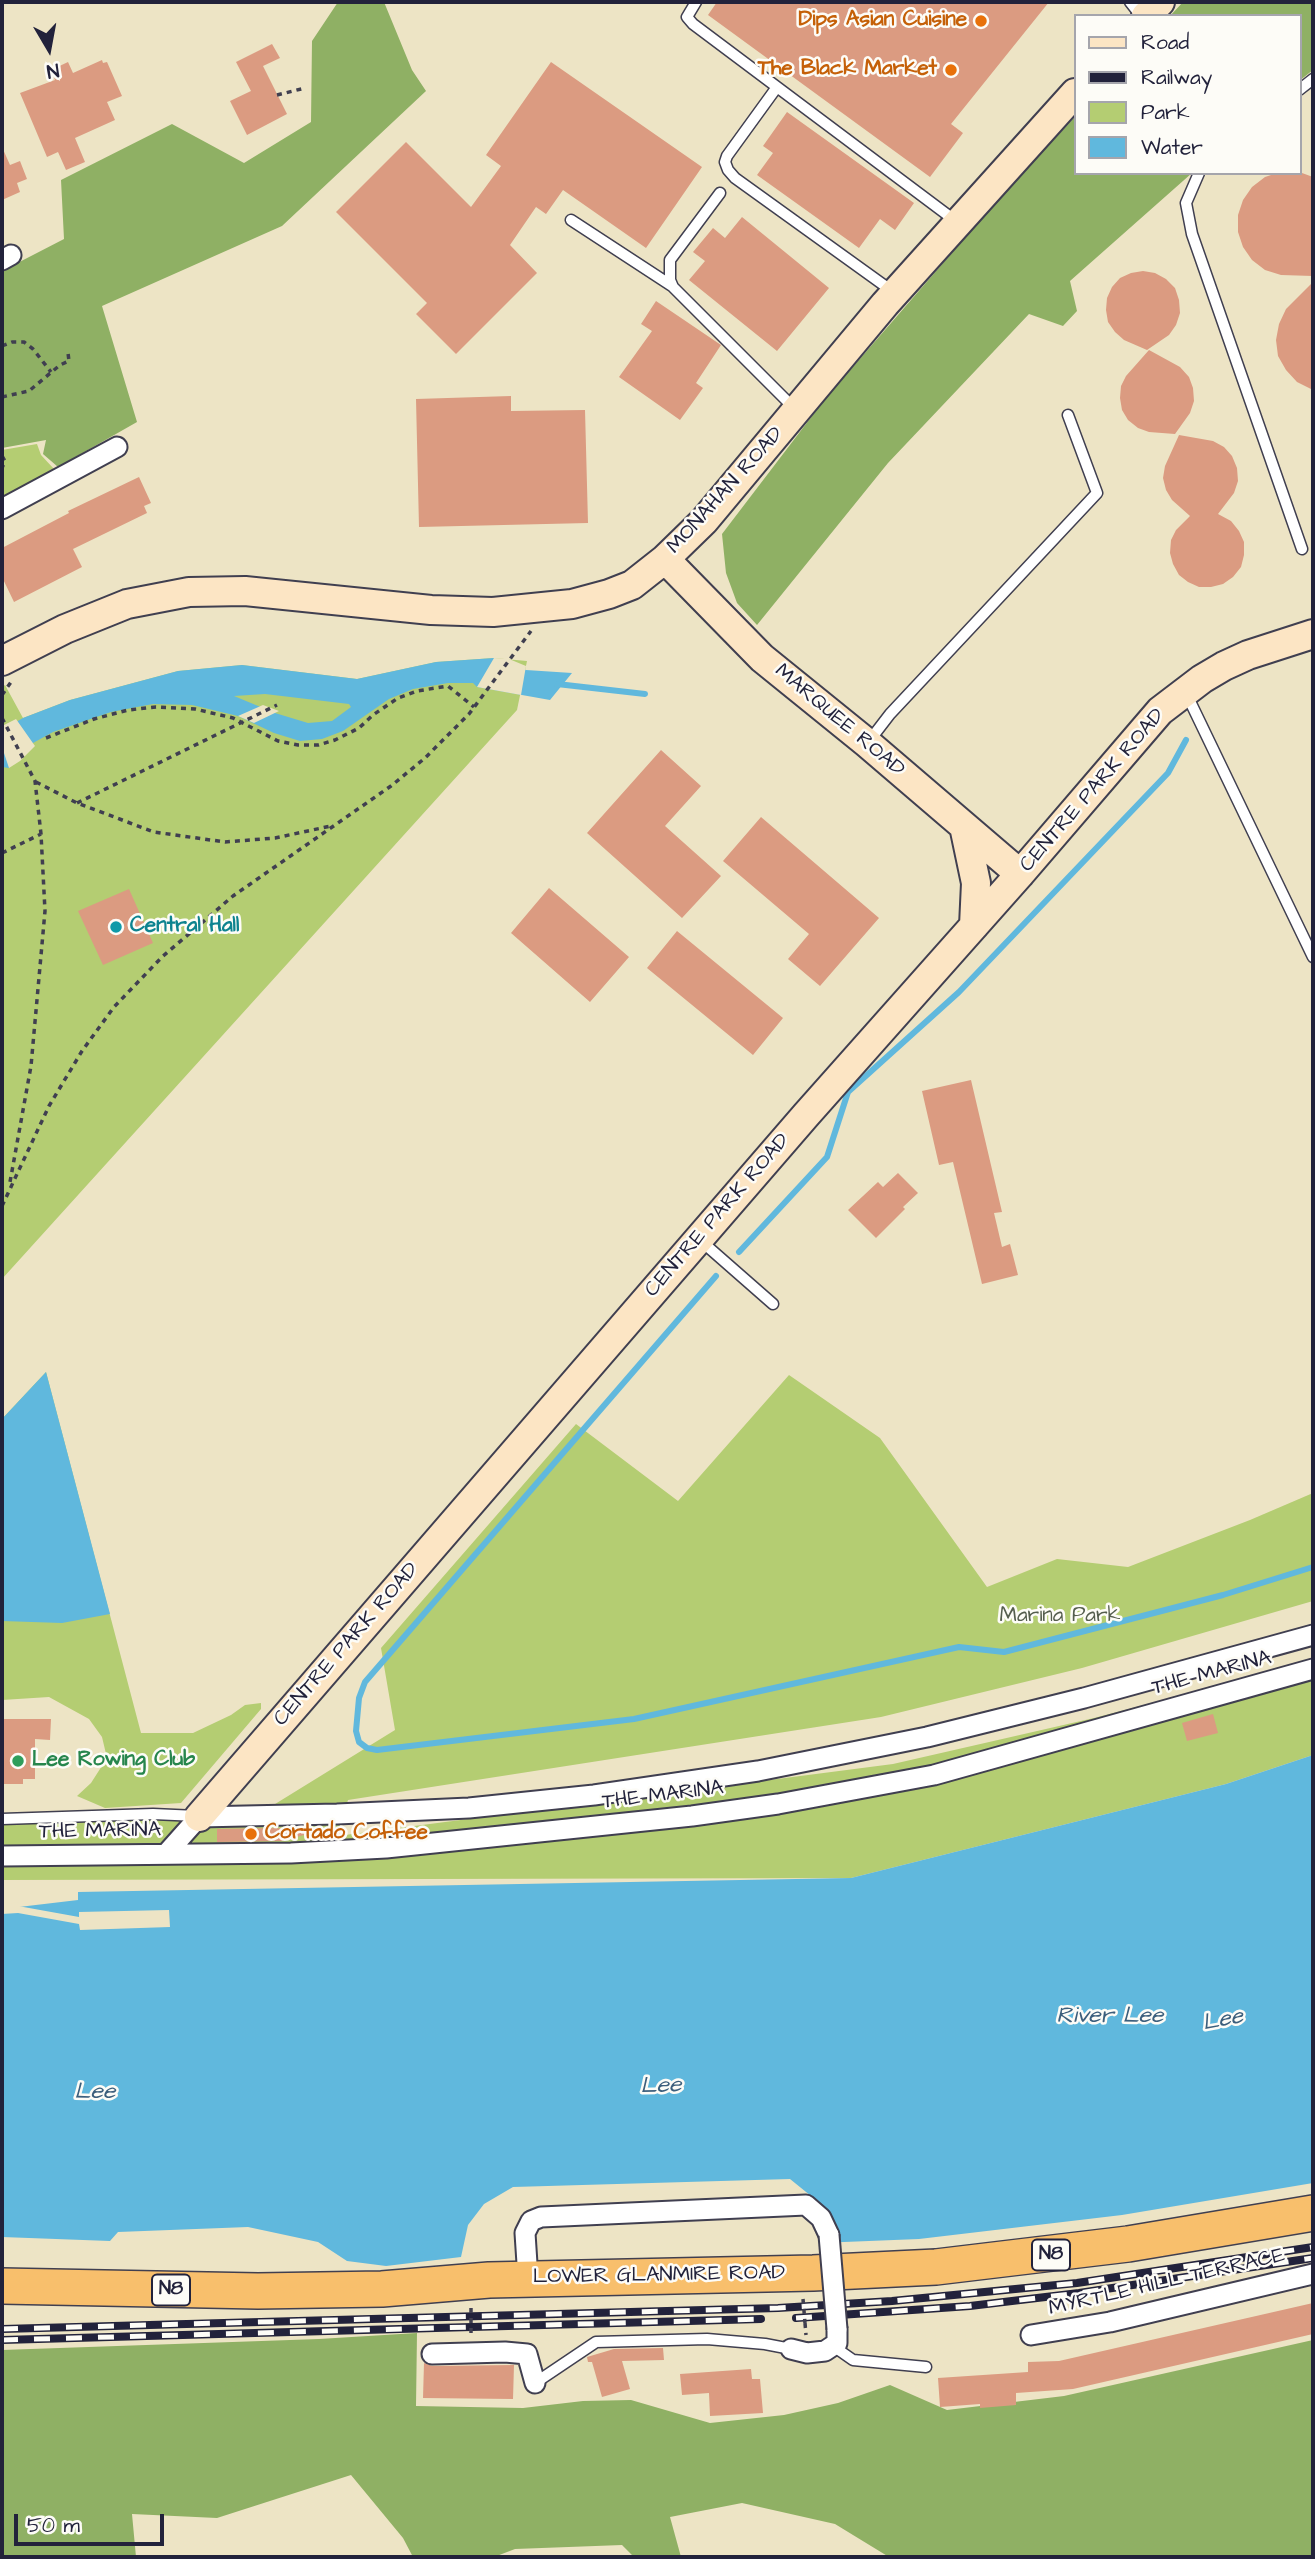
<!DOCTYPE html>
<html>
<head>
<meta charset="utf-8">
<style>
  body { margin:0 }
  #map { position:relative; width:1315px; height:2559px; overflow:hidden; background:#ede4c5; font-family:"Architects Daughter",sans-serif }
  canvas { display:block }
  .frame { position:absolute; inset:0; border:4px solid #22223b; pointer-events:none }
  .legend { position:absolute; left:1074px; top:14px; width:228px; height:161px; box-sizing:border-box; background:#fdfcf7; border:2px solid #a5a5ac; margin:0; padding:9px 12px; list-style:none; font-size:21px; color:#22223b }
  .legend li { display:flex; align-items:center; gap:14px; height:35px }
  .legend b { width:35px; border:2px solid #a5a5ac }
  .north { position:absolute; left:14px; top:14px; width:70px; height:70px; -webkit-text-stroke:5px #fdfcf7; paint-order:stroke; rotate:170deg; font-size:19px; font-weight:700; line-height:28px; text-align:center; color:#22223b }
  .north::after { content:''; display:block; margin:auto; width:24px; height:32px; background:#22223b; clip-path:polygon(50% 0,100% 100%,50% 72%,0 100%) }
  .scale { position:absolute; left:14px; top:2514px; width:150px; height:32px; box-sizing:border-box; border:4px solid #22223b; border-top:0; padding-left:9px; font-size:21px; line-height:24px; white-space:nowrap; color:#22223b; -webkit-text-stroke:5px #fdfcf7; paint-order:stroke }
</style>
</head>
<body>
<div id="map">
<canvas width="1315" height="2559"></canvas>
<div class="frame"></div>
<ul class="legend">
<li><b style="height:9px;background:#fce5c4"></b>Road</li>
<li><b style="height:9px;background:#22223b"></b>Railway</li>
<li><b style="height:19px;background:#b4cd72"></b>Park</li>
<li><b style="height:19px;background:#60b8dd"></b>Water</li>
</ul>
<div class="north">N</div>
<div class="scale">50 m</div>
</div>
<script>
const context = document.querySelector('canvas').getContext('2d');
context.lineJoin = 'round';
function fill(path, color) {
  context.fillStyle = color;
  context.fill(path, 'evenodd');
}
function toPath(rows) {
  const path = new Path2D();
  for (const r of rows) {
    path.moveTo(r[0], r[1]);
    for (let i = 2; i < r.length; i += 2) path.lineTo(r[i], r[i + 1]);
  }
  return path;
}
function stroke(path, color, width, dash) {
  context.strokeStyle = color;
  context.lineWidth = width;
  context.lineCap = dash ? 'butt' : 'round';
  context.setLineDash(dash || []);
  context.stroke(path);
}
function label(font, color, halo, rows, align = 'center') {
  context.font = font + ' "Architects Daughter",sans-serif';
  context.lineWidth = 5;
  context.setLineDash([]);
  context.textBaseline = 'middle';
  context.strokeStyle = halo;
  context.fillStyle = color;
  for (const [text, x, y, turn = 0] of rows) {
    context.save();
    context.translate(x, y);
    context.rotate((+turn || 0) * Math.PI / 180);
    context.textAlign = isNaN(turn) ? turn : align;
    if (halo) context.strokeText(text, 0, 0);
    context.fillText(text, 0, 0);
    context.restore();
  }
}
fill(toPath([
  [37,444,41,455,54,469,2,498,2,450],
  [494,658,527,661,517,710,2,1279,2,687,5,685,23,718,70,700,178,671,242,665,357,679,436,662],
  [46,1372,141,1733,193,1733,231,1715,245,1705,261,1703,261,1709,181,1803,105,1808,77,1796,91,1783,107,1758,102,1737,89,1719,49,1697,2,1700,2,1419],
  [789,1375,880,1438,987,1587,1057,1559,1128,1567,1250,1520,1313,1493,1313,1601,1082,1668,881,1717,348,1800,337,1836,893,1764,1094,1718,1313,1661,1313,1755,1226,1784,851,1878,2,1880,2,1822,267,1809,395,1730,381,1648,576,1424,678,1501]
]), '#b4cd72');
fill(toPath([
  [338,2,384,2,412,70,426,91,282,226,102,306,137,422,58,467,43,454,46,440,2,448,2,271,64,239,61,180,172,124,244,163,311,122,312,41],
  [1183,2,1313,2,1313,70,1299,81,1299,16,1170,16],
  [1075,117,1075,173,1192,173,1070,281,1077,311,1063,326,1029,314,888,463,757,625,737,603,726,573,722,534,825,399,1004,193],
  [417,2333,416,2406,523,2408,583,2401,631,2400,710,2423,784,2415,838,2403,890,2385,947,2410,1064,2396,1313,2340,1313,2557,889,2557,835,2524,742,2503,670,2517,681,2557,634,2557,622,2545,515,2549,494,2557,413,2557,403,2538,351,2475,217,2518,132,2514,136,2557,2,2557,2,2350,319,2339]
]), '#8fb064');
fill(toPath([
  [494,658,526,670,572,673,550,700,477,687,473,683,448,683,413,689,389,699,343,731,322,739,300,741,274,733,238,716,192,705,153,704,111,712,53,732,33,743,9,768,2,767,2,730,23,718,70,700,178,671,242,665,357,679,436,662],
  [265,694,349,704,351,707,332,721,308,723,275,713,234,696],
  [46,1372,110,1614,62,1623,2,1621,2,1419],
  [1313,1755,1313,2183,1122,2215,919,2239,819,2243,811,2196,790,2179,513,2187,484,2204,468,2225,461,2257,386,2266,347,2261,318,2242,248,2227,118,2232,110,2241,2,2237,2,1909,78,1900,78,1892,851,1878,1226,1784]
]), '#60b8dd');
fill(toPath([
  [494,658,509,659,526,666,521,695,477,687],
  [263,705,279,711,254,723,238,716],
  [16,719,35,746,20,761,9,768,2,747,2,726],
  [19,1902,18,1906,79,1917,79,1912,169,1910,170,1927,80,1930,79,1924,18,1913,2,1914,2,1905]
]), '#ede4c5');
stroke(toPath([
  [557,684,645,694],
  [739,1252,827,1157,848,1092,959,992,1168,773,1186,740],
  [716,1276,365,1682,359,1698,356,1731,359,1742,367,1748,377,1750,634,1719,959,1647,1004,1652,1223,1595,1313,1567]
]), '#60b8dd', 6);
fill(toPath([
  [717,2,1049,2,951,124,963,133,930,177,708,15],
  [272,44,280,58,263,66,287,114,247,135,230,101,251,91,236,62],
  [102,60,103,63,107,62,122,96,107,102,115,120,75,138,85,162,66,170,58,152,47,157,20,93,55,80,51,70,68,62,73,73],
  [551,62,702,167,646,248,563,190,546,214,536,207,510,245,537,273,456,354,416,314,427,303,336,212,406,142,471,207,501,166,486,155],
  [787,112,914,203,895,230,880,219,859,248,757,175,773,153,763,146],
  [2,147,10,165,20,161,27,179,17,183,20,192,2,200],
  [1277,173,1302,173,1313,177,1313,276,1281,275,1265,270,1252,260,1243,247,1238,232,1238,215,1243,200,1252,187,1265,177],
  [742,217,829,288,777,351,689,280,705,261,693,252,713,228,725,238],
  [1143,271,1155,273,1166,279,1175,288,1179,300,1180,313,1176,325,1169,335,1147,350,1124,340,1115,332,1108,322,1106,310,1107,298,1112,287,1120,278,1131,273],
  [1313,282,1313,390,1297,382,1286,370,1278,356,1276,340,1279,324,1286,309],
  [656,301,721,345,696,383,703,388,680,420,619,377,652,331,641,324],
  [1149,350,1180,367,1189,377,1193,388,1194,401,1190,413,1175,434,1149,432,1138,428,1128,420,1122,410,1120,398,1121,386,1126,376],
  [511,396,511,411,585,410,588,523,419,527,416,399],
  [1179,435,1213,441,1224,447,1232,456,1237,468,1238,481,1234,493,1218,514,1231,521,1239,531,1244,542,1244,555,1241,567,1233,577,1223,584,1211,587,1199,587,1188,582,1179,575,1173,564,1170,553,1171,540,1176,530,1190,516,1172,500,1166,490,1163,478,1165,466],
  [139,477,151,503,144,506,147,513,73,549,82,567,14,602,2,577,2,548,69,513,68,511],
  [661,750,701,786,665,826,721,876,682,918,587,833],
  [761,817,879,918,820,986,788,959,809,934,723,861],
  [549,888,629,957,590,1002,511,933],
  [129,889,153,943,103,965,78,911],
  [677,931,783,1018,753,1055,647,968],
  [971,1080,1002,1212,994,1213,1002,1247,1010,1244,1018,1275,982,1284,953,1162,939,1165,922,1091],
  [898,1173,918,1193,903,1207,905,1209,876,1238,848,1210,878,1182,883,1187],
  [1213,1714,1218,1733,1187,1741,1182,1723],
  [2,1719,51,1719,50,1740,35,1739,35,1779,23,1779,23,1784,2,1784],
  [271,1828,311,1829,311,1833,282,1841,217,1842,217,1829],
  [1313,2303,1313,2334,1073,2389,1016,2393,1016,2405,980,2408,980,2404,940,2407,938,2378,1028,2372,1028,2362,1059,2361],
  [663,2348,664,2360,622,2361,630,2389,602,2397,592,2362,588,2362,587,2357,614,2349],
  [424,2363,432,2366,514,2365,513,2399,423,2398],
  [751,2369,752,2379,760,2379,763,2413,710,2416,709,2393,682,2395,680,2374]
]), '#db9b81');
const lane = toPath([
  [696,2,687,17,693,24,957,222],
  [1130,2,1141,16],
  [777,87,727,156,725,162,728,170,735,178,892,291],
  [1299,90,1313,79],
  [1199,173,1186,203,1192,234,1302,549],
  [720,193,670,260,670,280,673,287,794,408],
  [571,220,672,286],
  [1186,693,1313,957],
  [870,740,890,714,1097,493,1068,415],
  [700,1240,773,1304],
  [2,1819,153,1814,197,1816],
  [833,2346,853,2360,926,2367],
  [535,2383,596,2342,707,2339,765,2344,791,2349]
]);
const street = toPath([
  [2,260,11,255],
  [2,509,117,447],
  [166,1854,199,1817,337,1814,469,1808,594,1795,758,1771,927,1737,1084,1698,1313,1635],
  [2,1856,291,1853,386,1848,692,1816,778,1804,934,1775,1313,1669],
  [528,2279,525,2233,531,2221,541,2217,806,2205,821,2218,829,2235],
  [1031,2335,1110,2322,1313,2274],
  [791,2349,807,2353,825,2351,837,2343,837,2329],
  [432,2354,505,2352,527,2354,535,2383]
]);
const secondary = toPath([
  [1146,16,1160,2],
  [665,559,762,658,867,743,1020,874],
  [2,661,65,629,127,604,189,592,245,591,431,610,493,612,572,604,609,594,632,585,665,559,704,521,885,304,1075,93],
  [964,826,976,883,974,926],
  [199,1817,806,1115,1020,874,1160,711,1202,679,1224,666,1248,655,1313,634]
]);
const highway = toPath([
  [2,2286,258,2291,382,2289,489,2280,813,2273,936,2267,1128,2244,1313,2213]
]);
stroke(lane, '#403f50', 13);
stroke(street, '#403f50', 23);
stroke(secondary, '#403f50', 32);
stroke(highway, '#403f50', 38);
stroke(toPath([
  [277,95,305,88],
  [2,346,12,342,24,342,33,349,51,372],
  [2,397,29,391,60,365,69,361,68,353],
  [2,456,5,461,2,468],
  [2,695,11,682],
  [2,718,35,781,41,834,45,911,31,1066,10,1182],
  [46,738,94,719,128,710,156,707,195,709,233,718,278,741,298,745,318,745,335,740,359,728,373,715,398,698,417,691,448,686,474,707],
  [36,782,77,803,154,832,225,842,275,838,331,826],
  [77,803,277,705],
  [2,853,41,834],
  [2,1206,49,1106,82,1051,114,1007,162,957,233,896,391,786,425,758,469,714,531,631],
  [805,2323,806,2335]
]), '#403f50', 3.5, [5, 5]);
stroke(lane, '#fff', 10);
stroke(street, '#fff', 19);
stroke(secondary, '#fce5c4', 28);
stroke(highway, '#f8bf6c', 35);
const rail = toPath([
  [796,2318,970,2306,1079,2293,1313,2258],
  [2,2329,778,2308,892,2301,1077,2283,1313,2247],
  [2,2340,761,2319]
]);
stroke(rail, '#22223b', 8);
stroke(rail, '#fdfcf7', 5, [16]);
const streetBridge = toPath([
  [829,2235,837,2329]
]);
stroke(streetBridge, '#403f50', 23, []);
stroke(toPath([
  [803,2299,805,2323],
  [471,2308,471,2338]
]), '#403f50', 3.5, [5, 5]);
stroke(streetBridge, '#fff', 19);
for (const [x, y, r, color] of [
  [981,21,7,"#e8710a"],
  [951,70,7,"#e8710a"],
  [116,927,7,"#0f9aa8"],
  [18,1761,7,"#2e9e5b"],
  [251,1834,7,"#e8710a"]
]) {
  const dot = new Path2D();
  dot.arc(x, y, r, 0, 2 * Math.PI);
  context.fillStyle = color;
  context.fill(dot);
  stroke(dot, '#fdfcf7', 2.5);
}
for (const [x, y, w] of [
  [1051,2255,38],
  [171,2290,38]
]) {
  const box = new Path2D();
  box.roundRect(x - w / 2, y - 15.5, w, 31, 5);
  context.fillStyle = '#fdfcf7';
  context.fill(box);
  stroke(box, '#22223b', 2);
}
label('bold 19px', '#22223b', null, [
  ["N8",1051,2255],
  ["N8",171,2290]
]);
label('bold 21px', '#c56008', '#fdfcf7', [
  ["Dips Asian Cuisine",967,21],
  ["The Black Market",937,70],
  ["Cortado Coffee",265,1834,"left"]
], 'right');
label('21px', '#22223b', '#fdfcf7', [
  ["MONAHAN ROAD",726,491,-48],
  ["MARQUEE ROAD",839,721,40],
  ["CENTRE PARK ROAD",1093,791,-49],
  ["CENTRE PARK ROAD",718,1216,-49],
  ["CENTRE PARK ROAD",347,1645,-49],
  ["THE MARINA",1212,1674,-15],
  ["THE MARINA",663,1796,-7],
  ["THE MARINA",100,1832,-1],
  ["LOWER GLANMIRE ROAD",659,2276,-1],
  ["MYRTLE HILL TERRACE",1167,2283,-13]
]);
label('bold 21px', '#0d838f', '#fdfcf7', [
  ["Central Hall",130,927]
], 'left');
label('21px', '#555e4e', '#fdfcf7', [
  ["Marina Park",1060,1617]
]);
label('bold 21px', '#27864d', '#fdfcf7', [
  ["Lee Rowing Club",32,1761]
], 'left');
label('italic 23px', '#3b5e7c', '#fdfcf7', [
  ["River Lee",1110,2017],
  ["Lee",1223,2021,-11],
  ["Lee",661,2087,-2],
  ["Lee",95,2093]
]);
</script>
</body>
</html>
